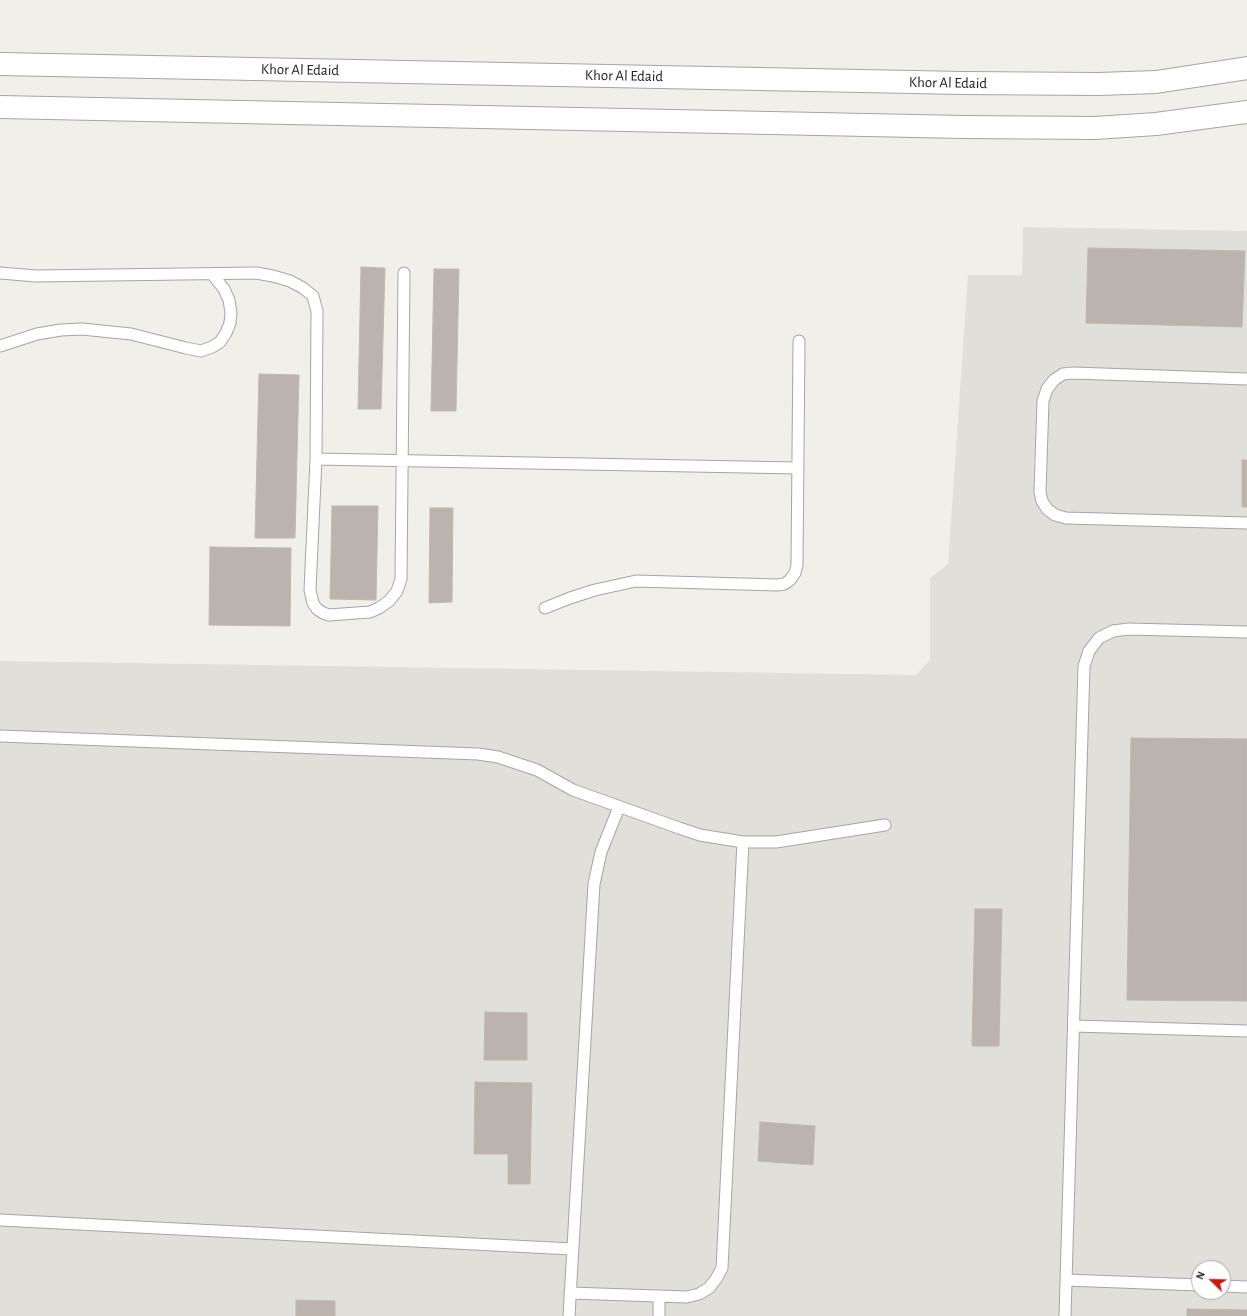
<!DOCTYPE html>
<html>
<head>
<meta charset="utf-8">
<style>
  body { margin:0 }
  #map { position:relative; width:1247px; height:1316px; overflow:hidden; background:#f1efe9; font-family:"Alegreya Sans",sans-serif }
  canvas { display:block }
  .north { position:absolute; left:1191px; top:1260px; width:40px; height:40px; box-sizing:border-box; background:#fff; border:1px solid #a6a6a6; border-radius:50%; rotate:293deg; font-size:11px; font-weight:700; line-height:16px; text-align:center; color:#212121 }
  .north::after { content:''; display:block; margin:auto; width:14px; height:18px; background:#c6190d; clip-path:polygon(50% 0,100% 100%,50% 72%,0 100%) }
</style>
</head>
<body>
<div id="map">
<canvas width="1247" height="1316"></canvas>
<div class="north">N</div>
</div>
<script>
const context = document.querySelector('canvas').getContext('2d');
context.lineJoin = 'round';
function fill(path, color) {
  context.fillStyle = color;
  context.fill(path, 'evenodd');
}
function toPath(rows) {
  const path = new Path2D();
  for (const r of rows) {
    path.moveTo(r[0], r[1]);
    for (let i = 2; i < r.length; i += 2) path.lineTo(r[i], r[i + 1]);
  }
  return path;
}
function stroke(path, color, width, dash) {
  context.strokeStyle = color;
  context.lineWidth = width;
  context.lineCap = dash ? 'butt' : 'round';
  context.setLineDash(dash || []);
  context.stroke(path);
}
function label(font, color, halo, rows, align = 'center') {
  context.font = font + ' "Alegreya Sans",sans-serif';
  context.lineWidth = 3;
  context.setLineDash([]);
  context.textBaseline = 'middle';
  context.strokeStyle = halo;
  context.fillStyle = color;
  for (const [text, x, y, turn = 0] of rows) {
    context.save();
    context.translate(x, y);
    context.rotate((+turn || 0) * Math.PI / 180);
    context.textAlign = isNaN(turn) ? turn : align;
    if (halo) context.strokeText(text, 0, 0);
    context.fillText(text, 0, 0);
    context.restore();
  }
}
fill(toPath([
  [1023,227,1247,231,1247,1316,0,1316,0,661,916,675,930,660,930,578,948,564,968,275,1022,275],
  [1199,1268,1223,1268,1223,1292,1199,1292]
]), '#e0dfda');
const building = toPath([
  [1088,248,1245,251,1242,327,1086,323,1088,248],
  [361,267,385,268,381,409,358,409,361,267],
  [434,269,459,269,456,411,431,411,434,269],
  [259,374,299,375,295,538,255,538,259,374],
  [1242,460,1247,460,1247,507,1242,507,1242,460],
  [332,506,378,506,376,600,330,599,332,506],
  [430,508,453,508,452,602,429,603,430,508],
  [210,547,291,548,290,626,209,625,210,547],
  [1131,738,1247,739,1247,1001,1127,1000,1131,738],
  [975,909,1002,909,999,1046,972,1046,975,909],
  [485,1012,527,1013,527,1060,484,1060,485,1012],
  [475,1082,532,1083,530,1184,508,1184,508,1154,474,1154,475,1082],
  [760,1122,815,1126,813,1165,758,1161,760,1122],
  [296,1300,335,1301,335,1316,296,1316,296,1300],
  [1187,1309,1247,1310,1247,1316,1187,1316,1187,1309]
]);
fill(building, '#bbb4ae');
stroke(building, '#c2b7ac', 1);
const lane = toPath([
  [0,273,36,276,256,273,273,276,290,281,303,288,313,296,317,311,316,459,310,590,313,603,317,609,323,613,329,615,370,612,379,608,389,601,397,591,401,579,404,273],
  [0,346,37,334,61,330,82,329,131,334,186,348,201,351,212,347,220,342,226,333,230,323,231,313,229,300,224,289,212,274],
  [1247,379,1073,373,1063,374,1054,380,1047,389,1043,401,1040,492,1042,501,1047,509,1055,515,1066,518,1247,523],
  [316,459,798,468],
  [545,608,570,598,595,590,636,581,777,585,784,584,790,580,795,573,797,565,799,341],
  [0,736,478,754,498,757,537,770,573,790,679,828,700,835,743,842,776,842,885,825],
  [1074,1026,1247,1031],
  [0,1220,572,1249],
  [1066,1280,1199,1285],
  [1223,1286,1247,1287],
  [570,1293,687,1297,699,1294,709,1288,716,1279,722,1268,743,842],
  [569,1316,594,884,601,852,619,807],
  [659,1316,659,1296],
  [1065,1316,1084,666,1089,651,1099,638,1113,631,1129,629,1247,632]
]);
const street = toPath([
  [0,64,963,83,1099,84,1156,82,1247,68],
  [0,107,963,127,1095,128,1156,124,1247,112]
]);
stroke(lane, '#a5a5a5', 13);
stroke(street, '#a5a5a5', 24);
stroke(lane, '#fff', 11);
stroke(street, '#fff', 22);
label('15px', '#212121', '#fff', [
  ["Khor Al Edaid",300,70,1],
  ["Khor Al Edaid",624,76,1],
  ["Khor Al Edaid",948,83,1]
]);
</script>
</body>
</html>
